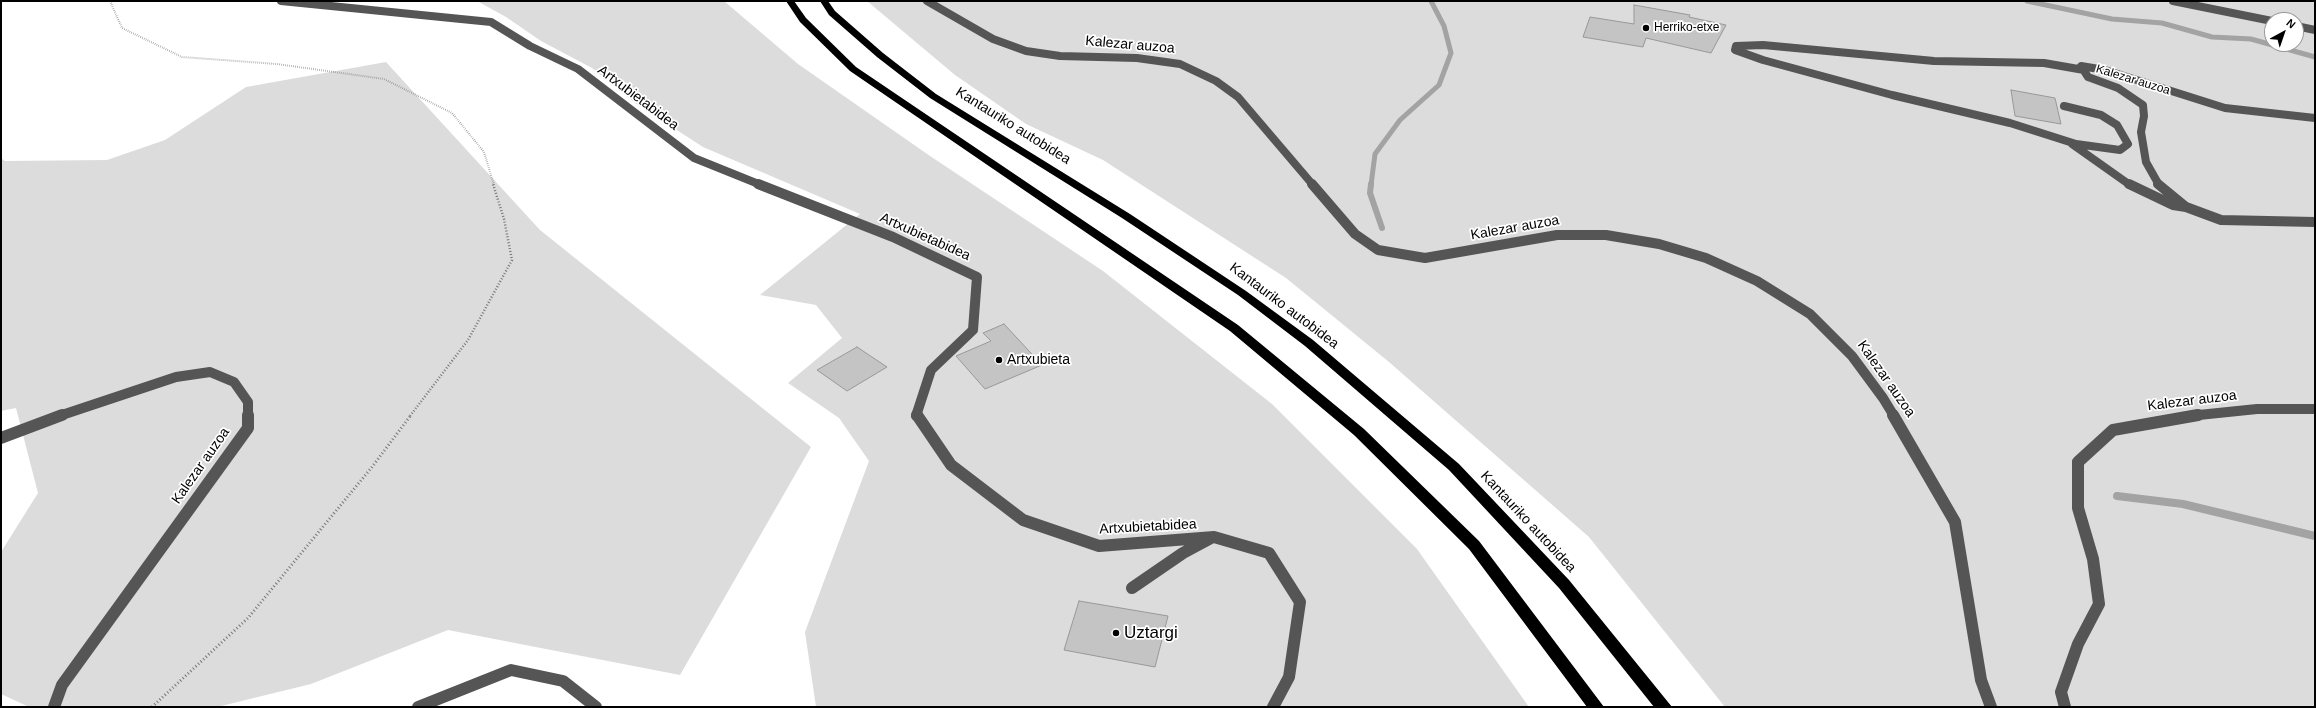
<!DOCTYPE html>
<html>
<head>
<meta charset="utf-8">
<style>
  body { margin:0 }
  #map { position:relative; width:2316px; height:708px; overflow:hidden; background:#fff; font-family:Helvetica,sans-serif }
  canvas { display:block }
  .frame { position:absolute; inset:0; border:2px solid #000; pointer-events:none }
  .north { position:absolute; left:2264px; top:12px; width:40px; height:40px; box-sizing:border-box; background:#fff; border:1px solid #999; border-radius:50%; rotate:40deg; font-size:11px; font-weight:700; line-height:16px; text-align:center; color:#000 }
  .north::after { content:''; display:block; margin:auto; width:14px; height:18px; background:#000; clip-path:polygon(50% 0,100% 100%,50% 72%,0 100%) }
</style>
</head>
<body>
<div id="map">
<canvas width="2316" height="708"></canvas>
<div class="frame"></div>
<div class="north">N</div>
</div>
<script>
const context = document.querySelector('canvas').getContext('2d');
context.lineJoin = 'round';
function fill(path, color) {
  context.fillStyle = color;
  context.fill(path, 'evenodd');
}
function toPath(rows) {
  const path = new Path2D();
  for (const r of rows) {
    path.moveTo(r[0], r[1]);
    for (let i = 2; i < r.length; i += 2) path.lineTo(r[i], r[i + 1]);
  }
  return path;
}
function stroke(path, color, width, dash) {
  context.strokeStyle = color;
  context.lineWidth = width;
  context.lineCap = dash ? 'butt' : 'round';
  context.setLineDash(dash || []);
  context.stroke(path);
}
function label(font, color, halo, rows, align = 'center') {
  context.font = font + ' Helvetica,sans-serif';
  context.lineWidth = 3.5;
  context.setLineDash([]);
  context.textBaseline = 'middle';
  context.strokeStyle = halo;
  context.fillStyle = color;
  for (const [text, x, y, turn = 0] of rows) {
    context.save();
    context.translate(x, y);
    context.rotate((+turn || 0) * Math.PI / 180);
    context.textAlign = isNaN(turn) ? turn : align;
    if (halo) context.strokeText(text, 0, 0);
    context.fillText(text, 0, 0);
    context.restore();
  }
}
fill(toPath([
  [477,1,724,1,798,64,930,156,1103,271,1272,404,1417,549,1529,707,816,707,805,632,869,461,839,418,788,383,842,338,816,305,760,295,860,214,703,147,635,103,592,68,541,41,506,17],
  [867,1,2315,1,2315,707,1725,707,1589,537,1389,362,1286,278,1103,160,1026,124,955,75],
  [2272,20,2296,20,2296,44,2272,44],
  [386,62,540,230,811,447,680,675,448,630,311,684,217,707,29,707,1,694,1,552,38,493,16,408,1,411,1,158,5,161,107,160,165,140,246,87]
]), '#dcdcdc');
stroke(toPath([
  [2027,1,2112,19,2162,23,2212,37,2251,39,2315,57],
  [1371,185,1375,154,1400,120,1439,85,1451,53,1444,26,1431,1]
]), '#a3a3a3', 5);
stroke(toPath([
  [1371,184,1370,193,1382,228]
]), '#a3a3a3', 6);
stroke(toPath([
  [2117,496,2183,504,2315,536]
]), '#a3a3a3', 8);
const building = toPath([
  [1634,5,1690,15,1689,17,1726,25,1711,53,1646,38,1643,47,1583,37,1590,17,1634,24,1634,5],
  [2011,90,2055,98,2061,124,2015,116,2011,90],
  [1004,324,1042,365,985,389,956,356,991,341,983,333,1004,324],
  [857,347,887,367,847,391,817,370,857,347],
  [1079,601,1168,616,1155,667,1064,650,1079,601]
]);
fill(building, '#c4c4c4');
stroke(building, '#999', 1);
stroke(toPath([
  [110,1,122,28,182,57,277,64,384,79,452,113,484,152,494,185]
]), '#777', 2, [0.5, 1.5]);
stroke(toPath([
  [410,416,468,340,512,260,504,219,493,184]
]), '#777', 2.5, [1, 2]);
stroke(toPath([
  [152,707,248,618,372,467,411,415]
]), '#777', 3, [1, 2.5]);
stroke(toPath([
  [281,1,491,22,530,46,578,69,694,158,761,185],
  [927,1,993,39,1026,51,1060,56,1137,58,1180,64,1216,81,1238,97,1313,185],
  [2173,1,2272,21],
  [2296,26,2315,30],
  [2064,106,2101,115,2117,125,2128,144,2120,150,2076,144,2010,123,1892,95,1763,60,1735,50,1736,46,1763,45,1934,61,2044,63,2084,70],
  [2072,144,2130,185],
  [2159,185,2146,162,2141,132,2144,116,2143,105,2118,88,2088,77,2081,66,2105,70,2225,108,2315,118]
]), '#555', 8);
stroke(toPath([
  [758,184,893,237,977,277,973,330,931,370,916,416],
  [1312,184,1355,234,1378,250,1425,258,1557,235,1606,235,1659,244,1706,258,1757,281,1810,314,1852,356,1883,398,1894,416],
  [2129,184,2173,205,2186,207],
  [2158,184,2186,207,2221,220,2315,222],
  [59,416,176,377,210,372,234,382,248,402,248,416],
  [2189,416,2257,409,2315,409]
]), '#555', 10);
stroke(toPath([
  [917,415,951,465,1023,520,1099,546,1214,537,1269,553,1300,602,1289,677,1273,707],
  [1893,415,1955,522,1981,680,1991,707],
  [1,438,62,415],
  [1132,588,1183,553,1211,538],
  [54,707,62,685,248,428,248,415],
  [418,707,511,670,563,681,596,707],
  [2065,707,2061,692,2078,644,2099,604,2093,559,2078,508,2078,462,2113,430,2198,415]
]), '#555', 12);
fill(toPath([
  [786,1,794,1,806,18,856,67,1238,325,1364,429,1479,541,1604,707,1587,707,1469,549,1354,435,1230,331,850,71,800,22,786,1],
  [820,1,828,1,835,11,883,53,936,94,1130,214,1246,291,1313,340,1459,464,1569,580,1672,707,1654,707,1559,588,1449,470,1305,346,1238,295,1122,218,930,98,877,57,829,15,820,1]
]), '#000');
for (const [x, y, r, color] of [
  [1646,28,4,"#000"],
  [999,360,4,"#000"],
  [1116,633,4,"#000"]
]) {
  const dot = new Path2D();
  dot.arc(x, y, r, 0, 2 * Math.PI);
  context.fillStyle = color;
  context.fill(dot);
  stroke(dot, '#fff', 1.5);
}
label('12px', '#000', '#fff', [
  ["Herriko-etxe",1654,28]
], 'left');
label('12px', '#000', '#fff', [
  ["Kalezar auzoa",2133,80,17]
]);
label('14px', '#000', '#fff', [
  ["Kalezar auzoa",1130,45,5],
  ["Artxubietabidea",638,98,37],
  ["Kantauriko autobidea",1013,126,32],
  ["Kalezar auzoa",1515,228,-10],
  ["Artxubietabidea",925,237,24],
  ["Kantauriko autobidea",1284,306,37],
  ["Kalezar auzoa",1886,379,55],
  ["Kalezar auzoa",2192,401,-7],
  ["Kalezar auzoa",201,466,-55],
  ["Kantauriko autobidea",1528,522,47],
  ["Artxubietabidea",1148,527,-3]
]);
label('14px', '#000', '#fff', [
  ["Artxubieta",1007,360]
], 'left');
label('17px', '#000', '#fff', [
  ["Uztargi",1124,633]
], 'left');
</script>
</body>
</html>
